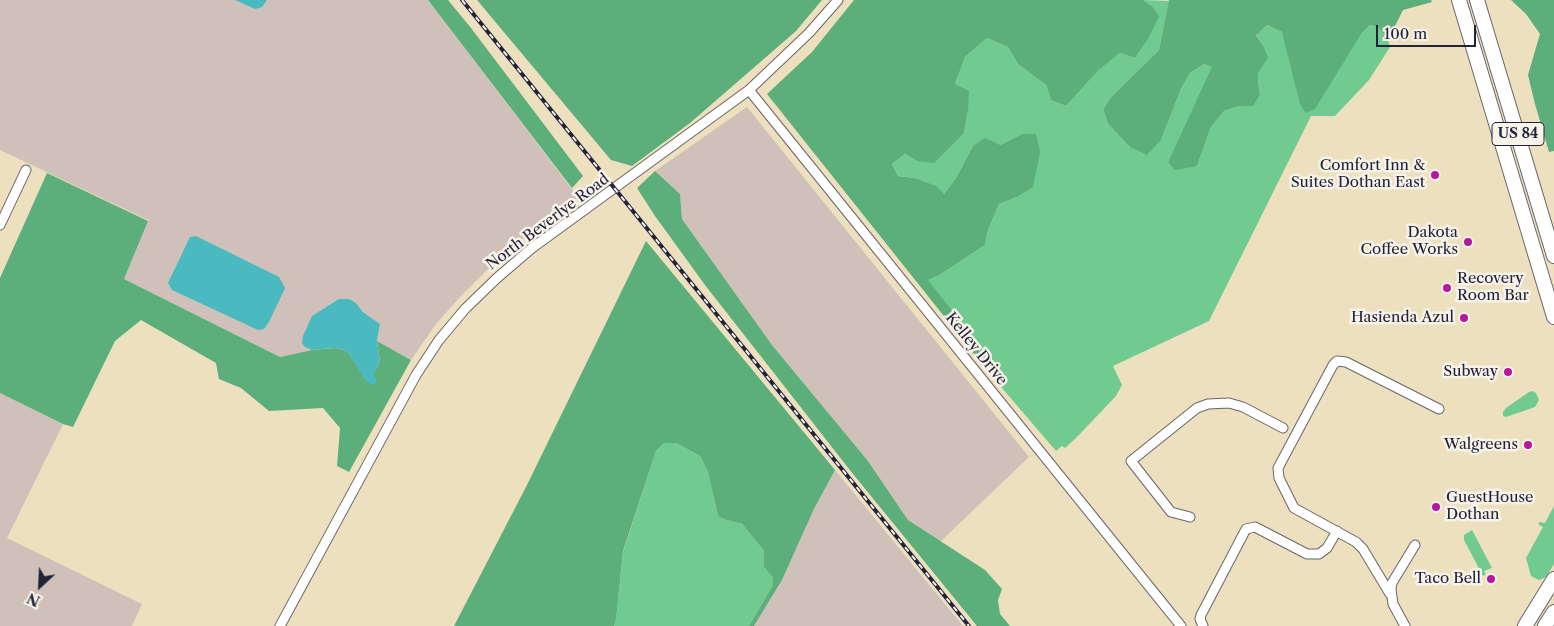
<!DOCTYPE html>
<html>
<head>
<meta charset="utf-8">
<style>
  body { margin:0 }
  #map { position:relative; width:1554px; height:626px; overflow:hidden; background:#ede0bf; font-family:"Libre Caslon Text",serif }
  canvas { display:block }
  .north { position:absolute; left:15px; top:561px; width:50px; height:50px; -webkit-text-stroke:4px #f7f3e8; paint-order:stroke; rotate:205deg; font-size:14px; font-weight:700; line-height:20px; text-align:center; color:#22223b }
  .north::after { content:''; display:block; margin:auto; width:18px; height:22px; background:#22223b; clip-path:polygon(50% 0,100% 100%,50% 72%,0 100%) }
  .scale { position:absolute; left:1376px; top:25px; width:100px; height:22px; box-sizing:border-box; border:2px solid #22223b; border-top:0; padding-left:6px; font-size:15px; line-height:18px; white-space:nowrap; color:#22223b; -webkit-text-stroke:4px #f7f3e8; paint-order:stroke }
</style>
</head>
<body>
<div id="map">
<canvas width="1554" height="626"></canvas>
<div class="north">N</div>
<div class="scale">100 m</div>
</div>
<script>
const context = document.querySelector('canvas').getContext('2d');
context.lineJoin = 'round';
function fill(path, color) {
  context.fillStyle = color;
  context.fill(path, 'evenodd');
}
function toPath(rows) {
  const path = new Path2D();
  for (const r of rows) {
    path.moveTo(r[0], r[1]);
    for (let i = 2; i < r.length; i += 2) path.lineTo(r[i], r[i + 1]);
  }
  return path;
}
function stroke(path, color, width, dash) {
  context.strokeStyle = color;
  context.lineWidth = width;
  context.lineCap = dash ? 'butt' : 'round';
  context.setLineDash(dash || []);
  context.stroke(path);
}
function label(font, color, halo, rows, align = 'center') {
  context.font = font + ' "Libre Caslon Text",serif';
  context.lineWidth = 5;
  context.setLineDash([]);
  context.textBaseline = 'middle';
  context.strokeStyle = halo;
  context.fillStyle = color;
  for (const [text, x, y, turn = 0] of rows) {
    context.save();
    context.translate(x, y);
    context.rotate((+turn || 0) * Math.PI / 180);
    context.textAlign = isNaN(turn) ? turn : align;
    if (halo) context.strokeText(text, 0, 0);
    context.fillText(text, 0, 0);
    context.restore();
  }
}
fill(toPath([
  [0,0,428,0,578,197,503,254,460,297,436,324,411,360,377,341,380,324,363,312,356,303,305,347,312,350,280,357,124,279,148,220,0,150],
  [747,107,1029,457,940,542,908,520,868,461,772,345,682,219,680,194,655,171],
  [0,393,63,424,7,538,142,604,132,626,0,626],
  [835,470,963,626,754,626,782,580,814,509]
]), '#cfc1ba');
fill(toPath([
  [1143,0,1169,1,1159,50,1112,96,1103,109,1108,124,1130,147,1161,140,1181,89,1190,73,1204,64,1213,67,1168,162,1197,166,1211,127,1224,111,1239,106,1252,106,1260,95,1258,81,1258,73,1267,58,1263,45,1256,34,1267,25,1282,32,1361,34,1370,25,1378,27,1388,40,1390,47,1369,80,1335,116,1311,116,1209,321,1113,366,1122,385,1116,396,1076,438,1065,448,1062,446,1056,451,990,374,997,368,927,280,941,274,985,245,988,230,999,204,1017,197,1022,134,1000,145,973,146,956,178,944,194,914,178,898,176,892,164,905,154,917,161,964,133,968,111,955,84,965,57,987,38,1008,47,1018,64,1046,85,1051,100,1066,106,1099,70,1120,53,1135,58,1147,41,1152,6],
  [1532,391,1536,393,1539,400,1535,407,1506,417,1503,416,1503,412,1506,408,1529,392],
  [664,443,676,443,700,456,708,472,718,516,723,519,742,524,764,551,764,567,773,578,773,585,749,626,614,626,616,620,623,552,656,451],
  [1554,506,1554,564,1546,577,1539,580,1531,576,1526,558,1543,527,1539,525,1539,522,1545,523],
  [1472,530,1492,568,1484,571,1486,574,1483,576,1464,540,1464,535]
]), '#71ca90');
fill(toPath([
  [428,0,448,0,471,28,583,176,572,188],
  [477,0,822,0,796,31,690,123,632,166,611,160],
  [854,0,1143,0,1152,6,1159,16,1147,41,1135,58,1120,53,1099,70,1066,106,1051,100,1046,85,1018,64,1008,47,987,38,965,57,955,84,969,91,968,111,964,133,934,163,917,161,905,154,892,164,898,176,914,178,936,186,944,194,956,178,973,146,985,138,1000,145,1022,134,1036,134,1040,152,1033,187,1017,197,999,204,988,230,985,245,941,274,928,280,997,368,990,374,767,94,812,52],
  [1169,0,1431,0,1432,2,1403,10,1388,40,1378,27,1370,25,1361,34,1315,109,1306,113,1300,104,1282,32,1267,25,1256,35,1263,45,1268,58,1258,73,1258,81,1260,95,1253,106,1239,106,1224,111,1211,127,1197,166,1175,170,1168,162,1212,67,1204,64,1190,73,1181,89,1161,140,1147,155,1130,147,1108,124,1103,109,1112,96,1159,50],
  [1511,0,1554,0,1554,151,1549,152,1535,104,1528,75,1540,34,1526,14],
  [655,171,680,194,682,219,772,345,868,461,908,520,985,570,1002,589,998,600,1000,614,1010,626,977,626,853,474,705,285,655,216,637,188],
  [47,173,148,221,124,279,280,357,312,350,334,348,344,350,349,353,366,380,374,376,374,372,380,362,377,341,411,360,349,472,337,466,340,428,323,408,269,411,241,388,219,379,216,363,141,320,115,341,73,427,63,424,0,393,0,278],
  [646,241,835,470,814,509,782,580,754,626,749,626,773,585,773,578,764,567,764,551,742,524,723,519,718,516,708,472,700,456,676,443,664,443,656,451,623,551,616,620,614,626,454,626,527,485]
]), '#5cae7a');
fill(toPath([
  [235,0,267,0,262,7,255,9],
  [196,236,279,277,285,288,269,322,264,329,258,330,172,290,168,283,190,237],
  [339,299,349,299,356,303,363,312,380,324,377,341,380,362,374,372,374,376,377,379,376,383,372,385,366,381,349,353,344,350,334,348,312,350,305,347,302,343,303,336,312,316]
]), '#4ab9c0');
const minor = toPath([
  [749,90,1181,626],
  [0,225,26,170],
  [1190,517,1171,512,1131,461,1197,408,1208,404,1229,403,1243,407,1283,428],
  [1390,594,1363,549,1356,542,1294,508,1279,478,1278,468,1333,365,1337,361,1346,362,1439,409],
  [280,626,416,375,439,340,465,309,497,278,532,248,749,90,809,33,838,0],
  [1203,626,1200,619,1201,615,1246,529,1255,527,1307,554,1319,554,1327,548,1337,531],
  [1405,626,1393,604,1391,589,1392,583,1415,545]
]);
const highway = toPath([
  [1459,0,1554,317],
  [1477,0,1554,256],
  [1525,626,1554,579],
  [1545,626,1554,612]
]);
stroke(minor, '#696469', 11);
stroke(highway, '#696469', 16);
stroke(minor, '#fff', 9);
stroke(highway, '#fff', 14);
const rail = toPath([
  [462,0,969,626]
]);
stroke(rail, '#22223b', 4);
stroke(rail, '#f7f3e8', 2, [5.5]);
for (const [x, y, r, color] of [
  [1435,175,5,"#b5179e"],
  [1468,242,5,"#b5179e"],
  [1447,288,5,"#b5179e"],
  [1464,318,5,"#b5179e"],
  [1508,372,5,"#b5179e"],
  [1528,445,5,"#b5179e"],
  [1436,507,5,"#b5179e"],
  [1491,579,5,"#b5179e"]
]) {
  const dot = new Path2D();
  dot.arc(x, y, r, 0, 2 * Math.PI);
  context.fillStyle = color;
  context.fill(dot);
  stroke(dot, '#f7f3e8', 2);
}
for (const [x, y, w] of [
  [1518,134,52]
]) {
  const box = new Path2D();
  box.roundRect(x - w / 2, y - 11.5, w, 23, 4);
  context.fillStyle = '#f7f3e8';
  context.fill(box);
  stroke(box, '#22223b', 1);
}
label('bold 14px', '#22223b', null, [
  ["US 84",1518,134]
]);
label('15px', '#22223b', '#f7f3e8', [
  ["Comfort Inn &",1425,166],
  ["Suites Dothan East",1425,183],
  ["Dakota",1458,233],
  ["Coffee Works",1458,250],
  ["Recovery",1457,279,"left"],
  ["Room Bar",1457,296,"left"],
  ["Hasienda Azul",1454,318],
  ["Subway",1498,372],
  ["Walgreens",1518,445],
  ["GuestHouse",1446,498,"left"],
  ["Dothan",1446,515,"left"],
  ["Taco Bell",1481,579]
], 'right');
label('15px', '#22223b', '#f7f3e8', [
  ["North Beverlye Road",548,222,-37],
  ["Kelley Drive",976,349,51]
]);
</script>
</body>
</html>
